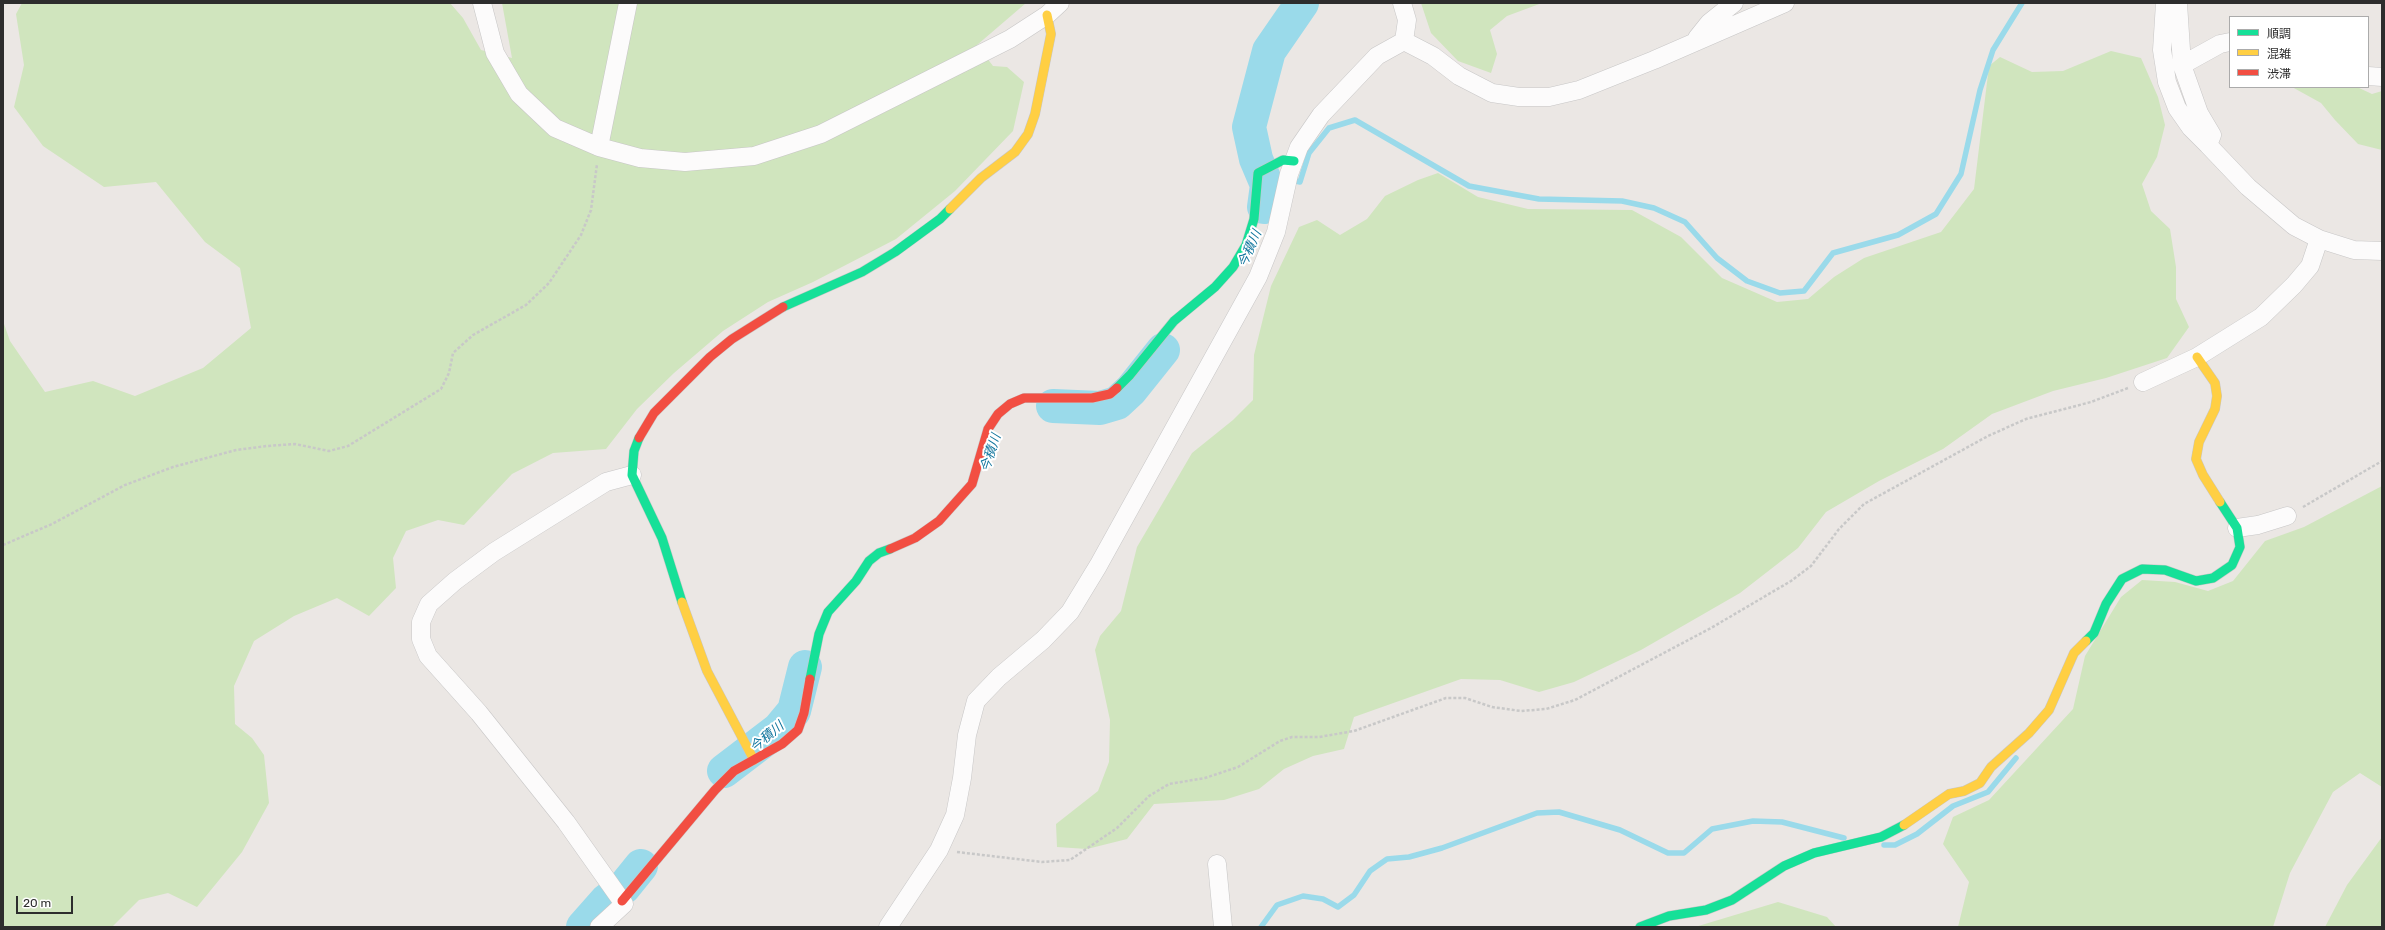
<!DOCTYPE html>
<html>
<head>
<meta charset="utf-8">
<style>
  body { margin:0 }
  #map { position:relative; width:2385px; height:930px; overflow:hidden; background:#ebe7e4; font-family:Rubik,"Noto Sans JP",sans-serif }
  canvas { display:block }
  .frame { position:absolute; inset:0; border:4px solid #2d2d2d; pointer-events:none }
  .legend { position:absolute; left:2229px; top:16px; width:140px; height:72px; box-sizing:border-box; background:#fff; border:1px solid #ababab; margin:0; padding:5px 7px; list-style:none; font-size:12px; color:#2d2d2d }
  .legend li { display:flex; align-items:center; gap:8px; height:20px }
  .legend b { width:20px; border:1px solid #ababab }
  .scale { position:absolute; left:16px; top:896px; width:57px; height:18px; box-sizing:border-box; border:2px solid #2d2d2d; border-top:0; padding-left:5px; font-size:12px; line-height:14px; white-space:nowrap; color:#2d2d2d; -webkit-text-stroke:3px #fff; paint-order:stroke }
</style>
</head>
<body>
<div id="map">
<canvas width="2385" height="930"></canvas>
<div class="frame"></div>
<ul class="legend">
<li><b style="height:5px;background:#16e098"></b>順調</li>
<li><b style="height:5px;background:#ffcf43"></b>混雑</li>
<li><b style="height:5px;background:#f24e42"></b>渋滞</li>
</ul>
<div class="scale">20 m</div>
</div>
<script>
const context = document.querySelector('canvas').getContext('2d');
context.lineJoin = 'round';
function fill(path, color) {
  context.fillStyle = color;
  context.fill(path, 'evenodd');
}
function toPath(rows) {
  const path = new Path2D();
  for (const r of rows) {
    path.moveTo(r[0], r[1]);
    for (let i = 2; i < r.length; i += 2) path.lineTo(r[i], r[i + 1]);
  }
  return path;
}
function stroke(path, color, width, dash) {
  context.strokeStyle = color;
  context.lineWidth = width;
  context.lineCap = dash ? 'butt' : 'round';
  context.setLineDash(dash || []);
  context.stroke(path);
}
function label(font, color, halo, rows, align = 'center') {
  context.font = font + ' Rubik,"Noto Sans JP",sans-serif';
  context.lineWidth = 4;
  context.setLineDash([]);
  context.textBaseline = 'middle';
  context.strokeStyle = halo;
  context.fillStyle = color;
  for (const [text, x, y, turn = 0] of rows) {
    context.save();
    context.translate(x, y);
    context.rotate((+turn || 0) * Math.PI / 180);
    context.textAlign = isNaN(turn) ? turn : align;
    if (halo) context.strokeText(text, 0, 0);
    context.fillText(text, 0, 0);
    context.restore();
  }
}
fill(toPath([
  [22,3,450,3,463,18,481,50,512,58,502,3,1026,3,977,45,993,66,1007,67,1024,82,1013,131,955,191,896,239,813,282,768,302,723,331,674,373,637,409,606,449,553,453,512,474,464,525,438,520,406,531,393,558,396,588,369,616,337,598,294,616,254,641,234,686,235,724,252,738,264,755,269,803,242,852,197,907,168,893,139,900,112,927,3,927,3,321,10,341,45,392,93,381,135,396,203,368,251,328,240,268,205,242,156,182,104,187,43,146,14,107,24,65,16,14],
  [1421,3,1542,3,1507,16,1490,30,1497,54,1491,73,1458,61,1431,33],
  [2111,51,2141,58,2158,97,2165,125,2157,157,2142,184,2151,211,2170,229,2176,267,2176,299,2189,327,2167,358,2106,378,2053,391,1992,414,1943,449,1879,481,1826,512,1798,548,1740,593,1641,650,1574,682,1539,692,1500,680,1461,679,1354,717,1344,749,1313,756,1284,769,1259,789,1224,800,1154,804,1127,839,1087,849,1057,847,1056,824,1098,791,1109,762,1110,720,1095,650,1100,636,1121,611,1137,547,1192,453,1233,420,1253,400,1254,355,1271,286,1299,227,1317,220,1340,235,1367,219,1385,196,1418,180,1438,173,1478,197,1528,209,1632,210,1681,237,1722,278,1777,302,1808,299,1834,277,1864,258,1941,232,1974,189,1989,66,2000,57,2032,72,2063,71],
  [2292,87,2357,87,2372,94,2382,91,2382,150,2358,144,2335,120,2321,103],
  [2382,486,2382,787,2360,773,2333,792,2290,873,2273,927,1958,927,1969,882,1943,844,1953,817,1989,800,2073,709,2085,656,2121,597,2142,580,2175,582,2208,591,2233,581,2265,541,2304,527],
  [2382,837,2382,927,2325,927,2347,885],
  [1778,902,1827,917,1836,927,1695,927]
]), '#d0e5be');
stroke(toPath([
  [1267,185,1274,176,1300,182,1309,153,1329,128,1355,120,1469,186,1539,199,1622,201,1654,208,1685,222,1717,258,1747,281,1780,293,1804,291,1833,253,1898,235,1936,214,1961,174,1980,90,1993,50,2022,3],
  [1884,845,1895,845,1917,834,1953,806,1988,792,2016,758],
  [1261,927,1277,905,1303,896,1323,899,1338,907,1354,895,1370,871,1387,859,1409,857,1442,848,1537,813,1559,812,1620,830,1668,853,1684,853,1712,829,1753,821,1782,822,1844,838]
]), '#9adaea', 5.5);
stroke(toPath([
  [1264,207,1267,185,1256,159,1249,127,1269,51,1302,3],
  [1053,406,1100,408,1117,403,1131,390,1163,350],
  [724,771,779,729,794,711,805,667],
  [583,927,606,901,624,887,641,866]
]), '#9adaea', 34);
const street = toPath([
  [482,3,495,53,519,94,555,128,599,147,640,158,685,162,754,156,821,134,1010,39,1047,15,1060,3],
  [1402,3,1407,20,1404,41],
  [2165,3,2162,50,2167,82,2177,108,2191,128,2208,145],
  [2178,3,2182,65,2199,113,2212,135,2208,145,2248,187,2294,226,2319,239,2354,250,2382,251],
  [1697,38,1709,23,1734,3],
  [1404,41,1433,56,1459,76,1492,93,1519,97,1549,97,1579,90,1654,60,1785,3],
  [2182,65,2220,44,2230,42],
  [2368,76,2382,77],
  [599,147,628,3],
  [2143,382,2197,357,2261,317,2294,285,2310,266,2319,239],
  [2237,528,2258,525,2287,516],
  [1217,864,1223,927],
  [599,927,624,904,566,822,479,713,428,656,421,639,421,622,429,604,455,581,494,552,606,482,632,475],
  [888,927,939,850,955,815,962,778,967,735,976,701,999,677,1043,640,1070,612,1098,566,1258,277,1276,232,1289,174,1299,147,1321,115,1377,56,1404,41]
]);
const fast = toPath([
  [783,307,862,272,895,252,940,219,950,209],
  [1117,388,1130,375,1174,321,1215,287,1233,267,1246,245,1254,219,1258,173,1283,160,1294,161],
  [639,438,634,451,632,475,662,538,682,602],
  [2086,641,2094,633,2106,604,2122,579,2142,569,2165,570,2196,581,2213,578,2232,565,2240,547,2237,528,2220,502],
  [810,679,819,634,828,612,856,581,869,561,879,553,890,549],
  [1640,927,1669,916,1706,910,1732,900,1784,866,1814,853,1881,837,1904,825]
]);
const slow = toPath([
  [950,209,981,178,1015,152,1028,134,1035,114,1051,34,1047,15],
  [2197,357,2215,383,2217,396,2215,409,2199,442,2196,459,2203,475,2220,502],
  [682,602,707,671,754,760],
  [1904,825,1949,794,1964,791,1980,783,1991,767,2029,733,2049,710,2074,653,2086,641]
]);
const jam = toPath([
  [639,438,654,413,710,357,732,339,783,307],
  [890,549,915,538,939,521,972,484,988,429,998,414,1010,404,1024,398,1092,398,1110,394,1117,388],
  [622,901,715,790,734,771,782,744,798,730,804,713,810,679]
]);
stroke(street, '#c7c6c6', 19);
stroke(fast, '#c7c6c6', 10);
stroke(slow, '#c7c6c6', 10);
stroke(jam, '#c7c6c6', 10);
stroke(toPath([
  [2303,507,2382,461],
  [3,545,52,524,125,485,173,467,236,450,267,446,295,444,329,451,348,446,441,389,449,373,453,353,473,335,526,305,549,283,581,235,591,210,597,164],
  [957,852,1042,862,1070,860,1117,828,1149,796,1169,784,1205,778,1238,767,1280,741,1292,737,1319,737,1354,731,1446,698,1465,698,1492,707,1521,711,1546,709,1575,700,1711,628,1791,581,1811,566,1839,529,1864,504,1988,436,2026,419,2091,402,2128,388]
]), '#c8c8c8', 2.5, [3, 2]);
stroke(street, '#fcfbfb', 18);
stroke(fast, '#16e098', 9);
stroke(slow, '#ffcf43', 9);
stroke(jam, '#f24e42', 9);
label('italic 13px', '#11769e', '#fff', [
  ["今積川",1250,249,-66],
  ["今積川",991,453,-72],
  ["今積川",767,737,-40]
]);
</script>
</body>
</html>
